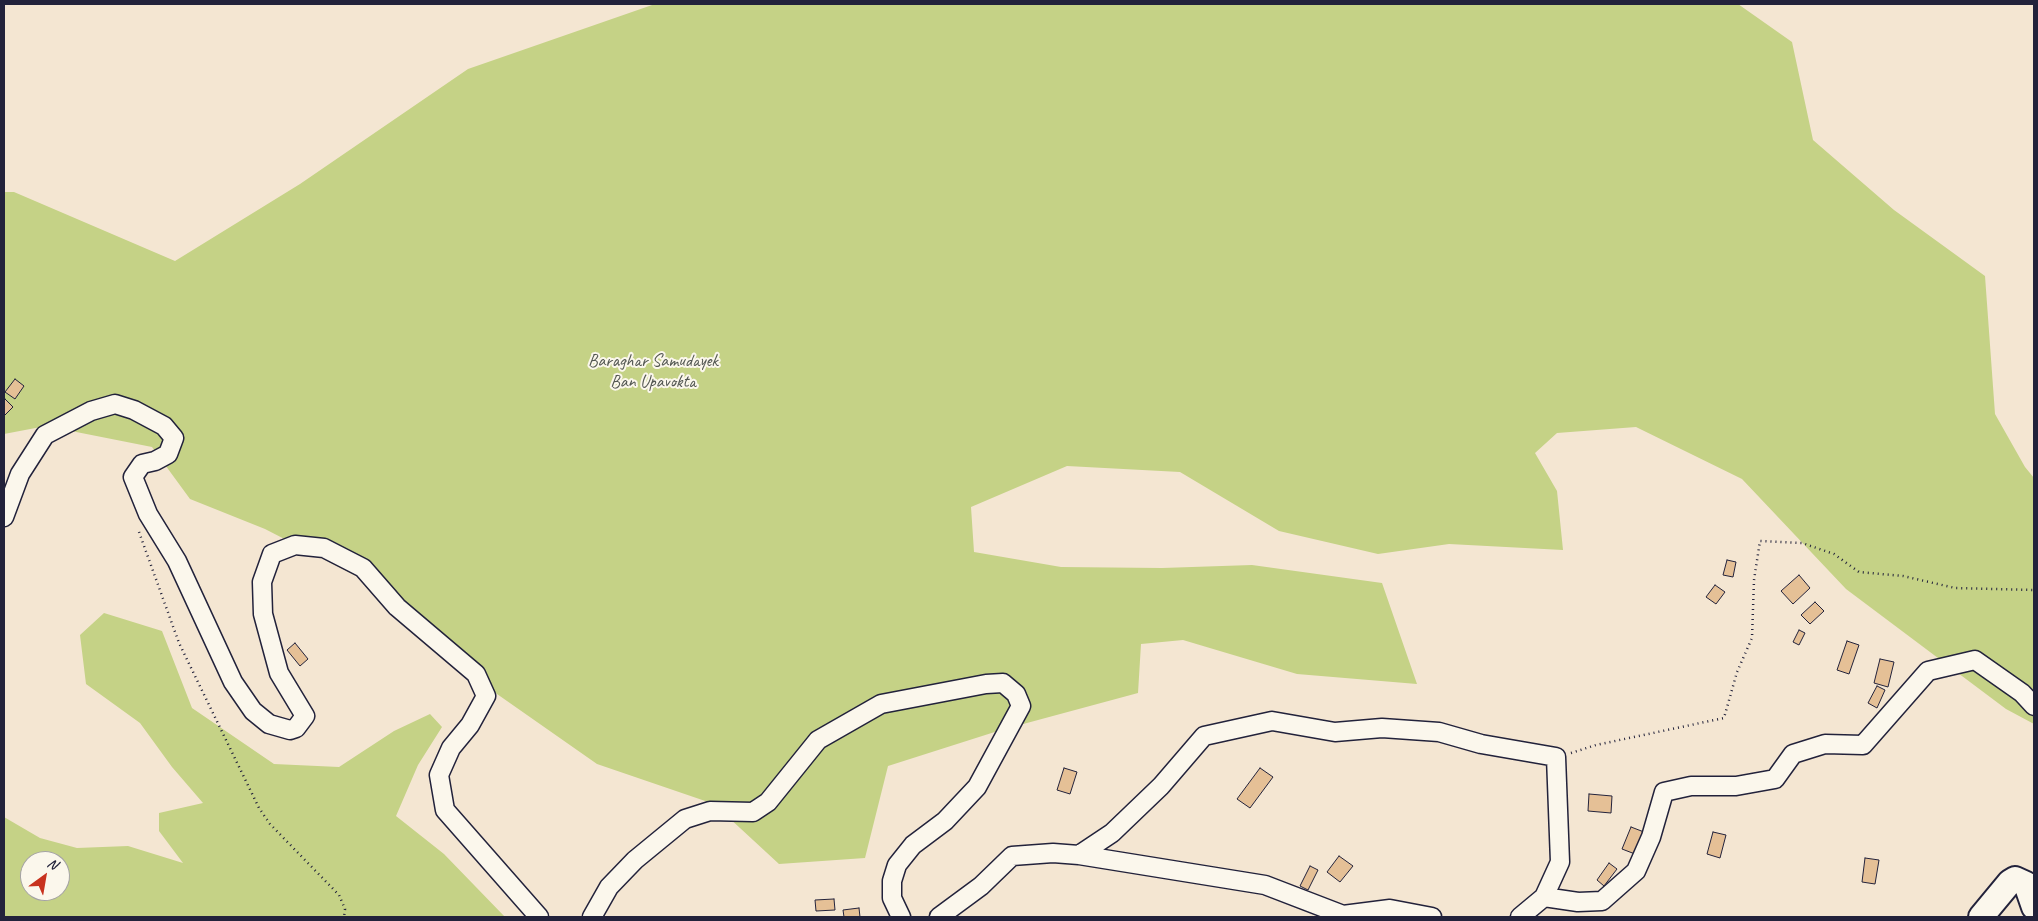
<!DOCTYPE html>
<html>
<head>
<meta charset="utf-8">
<style>
  body { margin:0 }
  #map { position:relative; width:2038px; height:921px; overflow:hidden; background:#f4e6d2; font-family:Caveat,sans-serif }
  canvas { display:block }
  .frame { position:absolute; inset:0; border:5px solid #22223b; pointer-events:none }
  .north { position:absolute; left:20px; top:851px; width:50px; height:50px; box-sizing:border-box; background:#fbf7ec; border:1px solid #a4a2a5; border-radius:50%; rotate:32deg; font-size:14px; font-weight:700; line-height:20px; text-align:center; color:#22223b }
  .north::after { content:''; display:block; margin:auto; width:18px; height:22px; background:#c8321e; clip-path:polygon(50% 0,100% 100%,50% 72%,0 100%) }
</style>
</head>
<body>
<div id="map">
<canvas width="2038" height="921"></canvas>
<div class="frame"></div>
<div class="north">N</div>
</div>
<script>
const context = document.querySelector('canvas').getContext('2d');
context.lineJoin = 'round';
function fill(path, color) {
  context.fillStyle = color;
  context.fill(path, 'evenodd');
}
function toPath(rows) {
  const path = new Path2D();
  for (const r of rows) {
    path.moveTo(r[0], r[1]);
    for (let i = 2; i < r.length; i += 2) path.lineTo(r[i], r[i + 1]);
  }
  return path;
}
function stroke(path, color, width, dash) {
  context.strokeStyle = color;
  context.lineWidth = width;
  context.lineCap = dash ? 'butt' : 'round';
  context.setLineDash(dash || []);
  context.stroke(path);
}
function label(font, color, halo, rows, align = 'center') {
  context.font = font + ' Caveat,sans-serif';
  context.lineWidth = 4;
  context.setLineDash([]);
  context.textBaseline = 'middle';
  context.strokeStyle = halo;
  context.fillStyle = color;
  for (const [text, x, y, turn = 0] of rows) {
    context.save();
    context.translate(x, y);
    context.rotate((+turn || 0) * Math.PI / 180);
    context.textAlign = isNaN(turn) ? turn : align;
    if (halo) context.strokeText(text, 0, 0);
    context.fillText(text, 0, 0);
    context.restore();
  }
}
fill(toPath([
  [655,4,1738,4,1792,42,1813,140,1894,210,1985,276,1995,414,2025,467,2034,478,2034,724,2006,709,1846,589,1742,479,1636,427,1557,433,1535,453,1557,491,1563,550,1449,544,1378,554,1279,531,1180,472,1067,466,971,507,974,552,1061,567,1162,568,1252,565,1382,583,1417,684,1297,674,1183,640,1141,644,1138,693,1001,730,888,766,865,858,779,864,714,804,597,764,487,687,368,582,265,529,190,499,152,447,46,426,4,434,4,192,14,192,175,261,300,184,468,69],
  [104,613,162,631,192,708,274,764,339,767,394,731,430,714,442,727,418,765,396,816,444,854,505,917,4,917,4,817,40,838,77,848,128,846,183,863,159,831,159,813,203,803,172,767,140,723,86,684,80,635],
  [30,861,60,861,60,891,30,891]
]), '#c5d286');
const building = toPath([
  [15,379,24,386,15,399,5,392,15,379],
  [5,399,13,407,4,416,4,400,5,399],
  [1727,560,1736,562,1733,577,1723,575,1727,560],
  [1799,575,1810,588,1793,604,1781,591,1799,575],
  [1715,585,1725,592,1716,604,1706,597,1715,585],
  [1815,602,1824,611,1810,624,1801,615,1815,602],
  [1799,630,1805,633,1799,645,1793,642,1799,630],
  [1847,641,1859,645,1849,674,1837,670,1847,641],
  [295,643,308,659,300,666,287,650,295,643],
  [1880,659,1894,662,1888,687,1874,683,1880,659],
  [1877,686,1885,690,1877,708,1868,703,1877,686],
  [1064,768,1077,772,1070,794,1057,790,1064,768],
  [1260,768,1273,777,1250,808,1237,799,1260,768],
  [1589,794,1612,796,1611,813,1588,811,1589,794],
  [1631,827,1644,832,1635,854,1622,849,1631,827],
  [1713,832,1726,835,1720,858,1707,854,1713,832],
  [1339,856,1353,866,1340,882,1327,872,1339,856],
  [1865,858,1879,860,1875,884,1862,882,1865,858],
  [1609,863,1617,869,1604,886,1597,880,1609,863],
  [1310,866,1318,870,1308,890,1300,886,1310,866],
  [834,899,835,910,816,911,815,900,834,899],
  [859,908,860,917,844,917,843,910,859,908]
]);
fill(building, '#e5c096');
stroke(building, '#22223b', 1);
const minor = toPath([
  [4,517,20,474,45,435,91,411,115,404,134,410,164,426,174,438,168,454,155,461,142,464,133,477,148,514,177,561,233,682,253,711,269,724,290,730,296,728,305,716,279,673,263,614,262,582,272,554,295,545,324,548,363,568,397,607,476,674,486,696,470,725,451,748,439,775,445,810,539,917],
  [592,917,609,887,635,860,685,819,710,811,753,812,768,802,818,740,881,704,986,684,1003,683,1016,694,1021,706,977,787,945,821,913,845,897,865,892,881,892,898,901,917],
  [939,917,981,886,1012,856,1053,853,1079,855],
  [1432,917,1390,909,1343,915,1265,885,1079,855,1112,833,1161,786,1204,736,1272,721,1335,732,1382,728,1439,732,1481,744,1556,757,1560,862,1544,897],
  [1520,917,1544,897,1578,902,1602,901,1636,871,1651,837,1664,792,1691,786,1736,786,1775,779,1793,754,1825,744,1863,745,1928,671,1975,660,2022,693,2034,706]
]);
const secondary = toPath([
  [1981,917,2010,882,2015,879,2026,884,2034,907]
]);
stroke(minor, '#22223b', 21);
stroke(secondary, '#22223b', 28);
stroke(toPath([
  [139,532,179,643,259,808,270,824,339,895,345,909,344,917],
  [1571,753,1596,745,1724,718,1737,672,1752,638,1754,580,1760,541,1802,543,1834,554,1859,572,1903,576,1955,588,2034,590]
]), '#22223b', 2.5, [1, 4]);
stroke(minor, '#fbf7ec', 18);
stroke(secondary, '#fbf7ec', 24);
label('18px', '#535752', '#fbf7ec', [
  ["Baraghar Samudayek",653,361],
  ["Ban Upavokta",653,382]
]);
</script>
</body>
</html>
